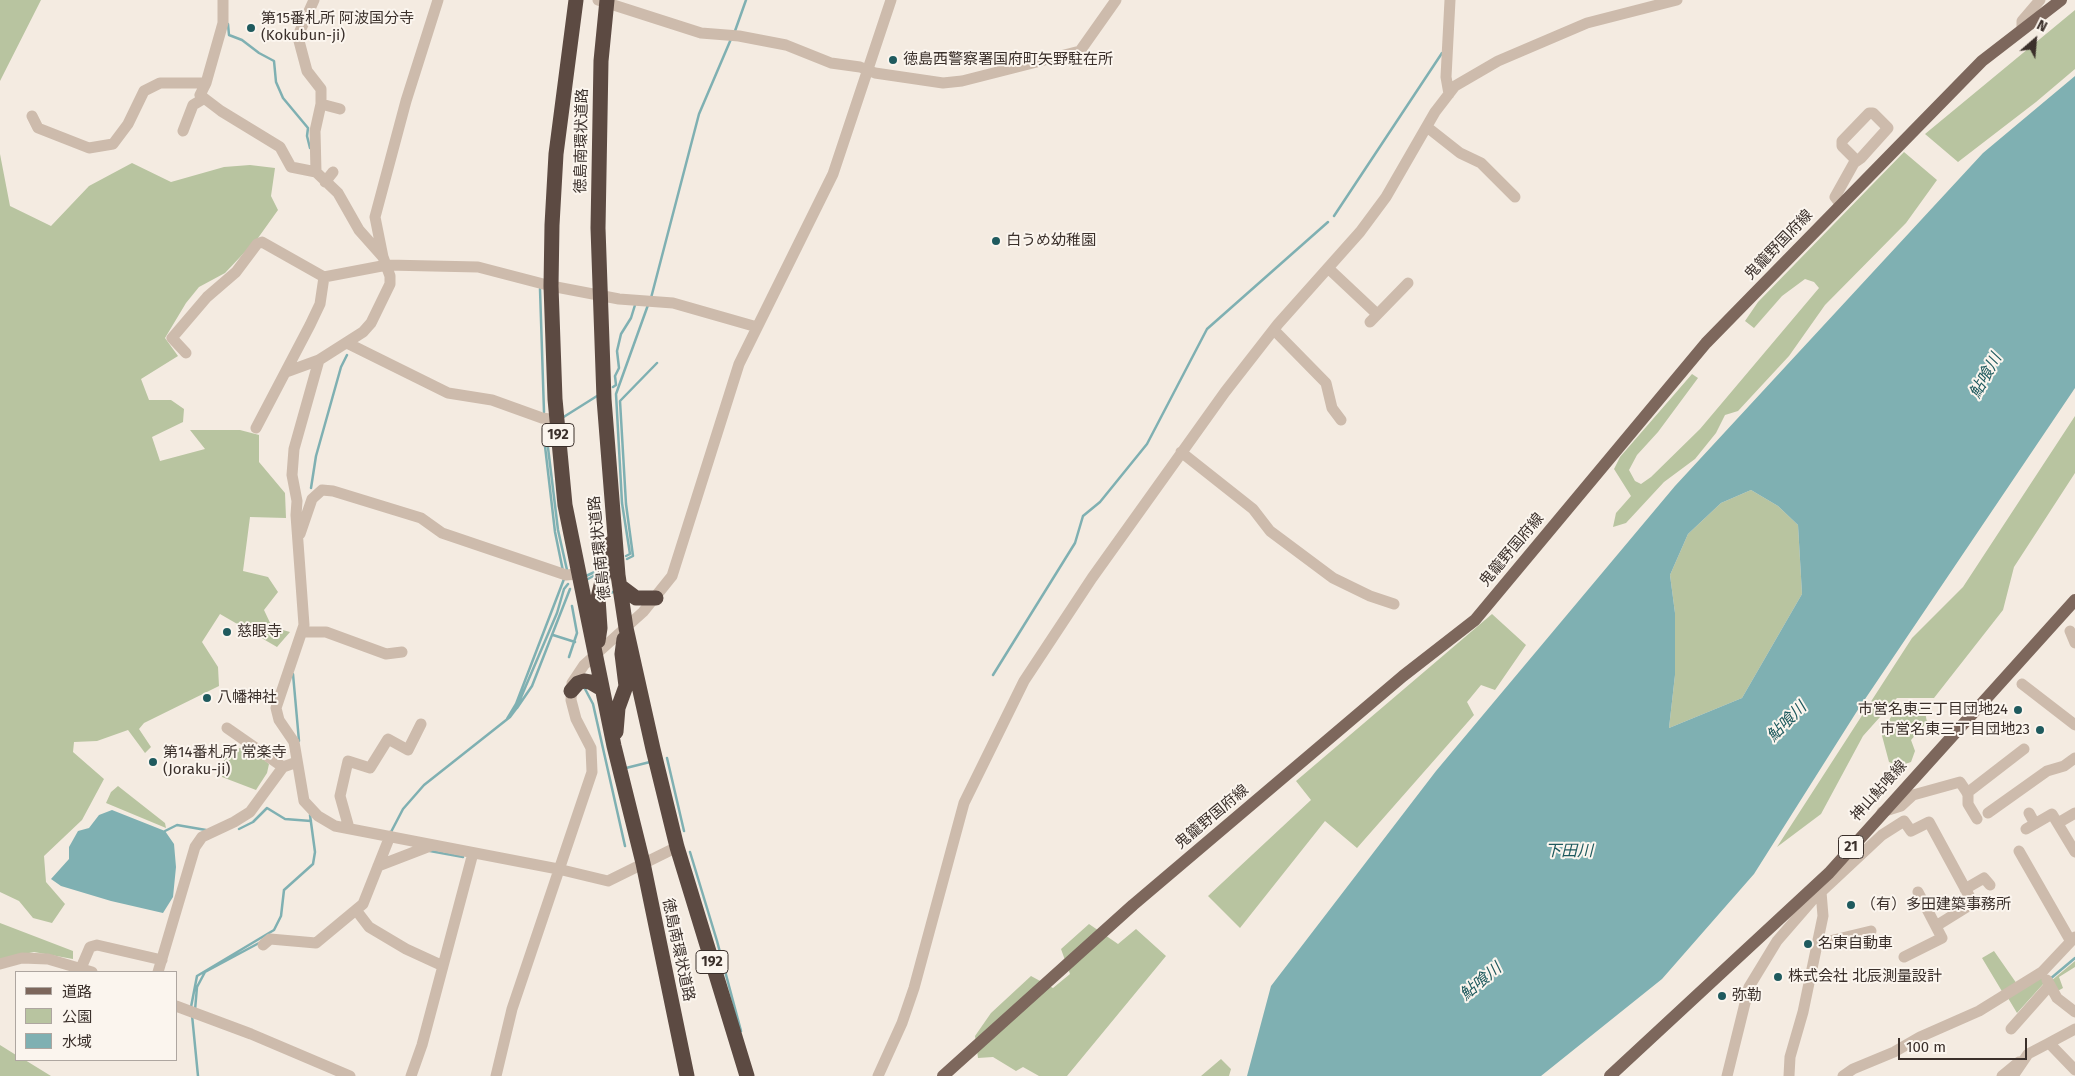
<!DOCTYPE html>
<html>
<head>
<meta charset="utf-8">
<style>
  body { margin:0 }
  #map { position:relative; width:2075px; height:1076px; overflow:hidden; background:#f4ebe1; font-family:"Fira Sans","Noto Sans JP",sans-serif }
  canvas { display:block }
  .legend { position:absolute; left:15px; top:971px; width:162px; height:90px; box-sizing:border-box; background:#fbf5ee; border:1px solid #aea6a0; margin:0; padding:6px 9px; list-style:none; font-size:15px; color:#3b302b }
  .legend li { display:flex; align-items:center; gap:10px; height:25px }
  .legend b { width:25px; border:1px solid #aea6a0 }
  .north { position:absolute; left:2010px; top:15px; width:50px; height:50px; -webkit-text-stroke:4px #fbf5ee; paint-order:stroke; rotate:27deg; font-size:14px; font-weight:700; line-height:20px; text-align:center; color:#3b302b }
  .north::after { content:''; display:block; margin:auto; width:18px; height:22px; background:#3b302b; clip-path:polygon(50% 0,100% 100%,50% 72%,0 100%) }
  .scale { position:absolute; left:1898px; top:1038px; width:129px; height:22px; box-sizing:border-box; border:2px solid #3b302b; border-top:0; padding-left:6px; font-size:15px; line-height:18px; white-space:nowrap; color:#3b302b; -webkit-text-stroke:4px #fbf5ee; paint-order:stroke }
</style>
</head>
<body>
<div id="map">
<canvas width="2075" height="1076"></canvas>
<ul class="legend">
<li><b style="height:6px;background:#7d675c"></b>道路</li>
<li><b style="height:14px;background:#b8c4a0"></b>公園</li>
<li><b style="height:14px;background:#7fb0b2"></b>水域</li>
</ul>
<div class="north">N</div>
<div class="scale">100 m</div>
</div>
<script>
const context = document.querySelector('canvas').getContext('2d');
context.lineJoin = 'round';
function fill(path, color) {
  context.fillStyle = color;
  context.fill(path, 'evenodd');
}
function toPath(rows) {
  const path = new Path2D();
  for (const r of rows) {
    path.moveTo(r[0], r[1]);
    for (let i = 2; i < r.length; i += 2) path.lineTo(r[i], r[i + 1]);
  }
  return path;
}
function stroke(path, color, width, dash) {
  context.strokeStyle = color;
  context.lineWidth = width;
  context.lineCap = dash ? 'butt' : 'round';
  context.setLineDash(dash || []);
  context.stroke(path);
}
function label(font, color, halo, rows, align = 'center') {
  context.font = font + ' "Fira Sans","Noto Sans JP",sans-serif';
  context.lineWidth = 4;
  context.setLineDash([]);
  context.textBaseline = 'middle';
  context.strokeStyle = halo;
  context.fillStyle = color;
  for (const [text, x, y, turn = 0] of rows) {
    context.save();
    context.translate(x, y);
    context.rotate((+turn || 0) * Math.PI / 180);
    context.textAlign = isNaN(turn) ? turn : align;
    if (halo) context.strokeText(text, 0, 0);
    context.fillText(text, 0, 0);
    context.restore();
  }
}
fill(toPath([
  [0,0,41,0,0,81],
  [2075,10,2075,69,2036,102,1958,162,1925,134],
  [1904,152,1937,180,1906,223,1825,305,1789,356,1738,411,1725,415,1716,433,1695,459,1664,482,1626,523,1613,527,1616,513,1631,496,1614,469,1620,457,1692,374,1698,378,1658,432,1637,455,1629,470,1635,481,1641,484,1651,477,1700,429,1819,288,1814,282,1805,279,1782,296,1754,328,1745,321,1758,302],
  [0,154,10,206,51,226,89,186,132,163,171,182,224,167,250,165,275,168,271,196,278,210,258,238,225,273,199,287,186,303,165,338,178,356,141,379,149,400,171,400,184,409,183,422,152,437,160,461,205,449,190,430,240,430,259,435,259,462,285,493,286,518,250,517,243,571,268,577,278,592,264,610,272,627,290,632,277,647,220,614,202,642,218,667,219,686,144,723,139,729,151,747,145,753,128,730,97,741,74,742,73,752,104,779,82,820,44,856,46,882,65,904,52,923,33,918,19,901,0,892],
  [2075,416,2075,473,2014,567,2003,610,1934,698,1897,698,1863,736,1821,814,1777,847,1912,638,1963,587],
  [1751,490,1778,506,1798,525,1802,594,1742,698,1669,728,1675,675,1675,613,1670,575,1688,534,1721,503],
  [1492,614,1526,645,1495,690,1481,685,1467,702,1474,715,1357,848,1325,821,1240,928,1208,896,1311,800,1296,781],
  [1909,704,1925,712,1927,722,1911,740,1915,751,1911,762,1899,766,1889,762,1881,732,1893,714],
  [248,747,269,764,267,773,256,790,222,777,225,750],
  [118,786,165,823,166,828,106,803,111,792],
  [0,923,73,951,73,959,34,952,0,959],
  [1089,924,1118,944,1136,929,1166,956,1067,1076,1039,1076,1023,1067,1016,1071,993,1057,978,1058,975,1036,991,1013,1031,976,1053,988,1070,974,1061,949],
  [1994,951,2017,984,2003,993,1982,958],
  [2075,961,2075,967,2059,977,2063,988,2056,992,2051,981],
  [2040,976,2045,982,2017,1013,2008,998],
  [0,1045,16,1055,16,1060,25,1060,51,1076,0,1076],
  [1221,1059,1231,1069,1229,1076,1201,1076]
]), '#b8c4a0');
fill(toPath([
  [2075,76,2075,388,1859,708,1754,874,1662,979,1541,1076,1247,1076,1271,986,1436,771,1675,486,1983,153],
  [1751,490,1778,506,1798,525,1802,594,1742,698,1669,728,1675,675,1675,613,1670,575,1688,534,1721,503],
  [112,810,165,831,174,844,176,867,173,897,163,913,111,901,61,886,51,879,69,859,69,847,78,831,89,828,99,815]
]), '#7fb0b2');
stroke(toPath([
  [228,24,229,35,242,40,259,53,274,61,276,82,283,98,308,128,307,136,310,148],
  [735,31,746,0],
  [1334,216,1442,53],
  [540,289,544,412],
  [651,298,699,114,731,39],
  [613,387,616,385,615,376,619,368,617,351,621,334,631,318,635,305],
  [562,418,597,396],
  [543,429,555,532,563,571],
  [546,431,558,530,567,570],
  [311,488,316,456,341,367,347,355],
  [626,556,630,554,622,503,616,394,648,305],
  [627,559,633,556,626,504,620,401,657,363],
  [586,576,599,570],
  [586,580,599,573],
  [605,595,613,592],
  [553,635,575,642],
  [569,657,577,633,572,606],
  [293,674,299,741],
  [993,675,1075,543,1083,516,1100,502,1147,444,1207,329,1328,222],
  [584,687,593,704,625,846],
  [517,708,532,686,570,589],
  [507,719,516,704,564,579],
  [667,758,684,831],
  [626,768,650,762],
  [239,829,253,822,267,808,285,819,311,821],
  [165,831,177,825,206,830],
  [391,832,403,809,424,785,510,717,516,709,557,613,564,589,568,584],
  [430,851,463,857],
  [690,852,717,941,741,1031],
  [2050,979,2075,958],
  [191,1007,197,976,274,930,281,916,284,890,313,864,315,852,310,815],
  [195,1010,197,987,205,972,259,943],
  [192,1015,198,1076]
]), '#7fb0b2', 2.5);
stroke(toPath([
  [223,0,223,23,206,83,200,95,221,111,280,147,291,167,316,172],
  [314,0,300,31,299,41,307,71,321,89,321,104,315,131,316,172,338,193,359,230,383,257,390,276,390,284,371,323,363,332,319,360,294,449,292,475,297,501,296,515,304,625,276,708,279,720,294,742,304,801,318,816,335,826,558,869,608,881,677,847],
  [598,0,701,33,739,36,786,45,831,63,860,67,875,73,943,83,962,81,1080,51,1116,0],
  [2022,29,2022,21,2040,0],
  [1449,94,1446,77,1450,0],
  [321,104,340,109],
  [32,116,38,128,89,148,113,144,128,124,144,91,160,83,206,83],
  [1427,127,1460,153,1481,163,1515,197],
  [183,131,193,105,203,99],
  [325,182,333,172],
  [1841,205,1835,197,1854,163,1861,158,1888,128,1873,113,1869,113,1842,141,1842,146,1856,160],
  [383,257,375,217,406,101,438,0],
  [1328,268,1377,314],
  [1370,322,1408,283],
  [1274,330,1326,383,1332,408,1341,420],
  [347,343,448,393,492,400,542,418,557,420],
  [186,353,172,338,207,297,236,272,257,244,262,242,324,277,387,265,478,267,551,286,619,299,673,303,757,327],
  [286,372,319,360],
  [256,428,310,325,320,304,324,277],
  [1181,452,1253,509,1270,531,1333,578,1370,596,1394,604],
  [300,534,312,499,322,490,333,491,421,518,442,533,566,575,578,574],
  [2070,631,2075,643],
  [302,632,326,632,386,654,402,652],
  [2022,684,2075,725],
  [227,728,283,767],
  [1967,793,2024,749],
  [1882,812,1901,806,1913,795,1960,782,1968,794,1968,804,1977,819],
  [1988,813,2047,771,2064,766,2075,758],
  [2029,813,2035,824],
  [2058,823,2075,813],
  [349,828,340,796,348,761,370,768,388,739,408,750,421,724],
  [2026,829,2052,814,2075,852],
  [2019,851,2070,940],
  [378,866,430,846],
  [1965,889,1984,878,1990,885],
  [356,910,369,927,406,949,443,966],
  [1817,944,1871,931],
  [263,945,270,939,316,943,363,904,390,836],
  [1904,957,1942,938,1918,892],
  [0,964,22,958,48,959,92,972],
  [81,968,90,947,97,945,162,960],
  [158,972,195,847,202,837,234,822,250,812,283,767,297,762],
  [2047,980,2057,998,2075,1012],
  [176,1006,251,1034,350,1076],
  [2011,1029,2050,985],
  [2075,1029,2049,1043,2075,1070],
  [411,1076,422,1045,473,853],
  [496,1076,512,1009,592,772,591,748,576,719,571,700,572,683,584,665,643,612,672,576,739,364,833,174,891,0],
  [878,1076,902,1023,914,988,964,803,1024,681,1092,578,1225,392,1278,324,1360,232,1386,197,1435,112,1455,86,1498,61,1587,23,1677,0],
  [1727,1076,1749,987,1777,941,1823,888],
  [1789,1076,1790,1057,1803,1012,1823,916,1821,892,1882,835,1904,821,1911,831,1929,822,1973,903,1936,926],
  [1843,1076,1853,1069,1894,1052,1920,1037,1979,1011,2042,972,2075,937],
  [2002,1076,2019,1062],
  [2013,1076,2028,1054,2049,1043]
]), '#cdbbac', 11);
stroke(toPath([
  [943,1076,1133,905,1403,676,1475,620,1706,343,1982,61,2061,0],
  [1610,1076,1829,873,2075,600]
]), '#7d675c', 12);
stroke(toPath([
  [576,0,556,154,552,225,551,286,555,399,565,505,614,746,643,863,687,1076],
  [607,0,601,61,598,228,604,399,618,575,626,628,653,749,677,847,747,1076],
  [620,586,636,598,656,598],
  [598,641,600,628,598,598,611,543],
  [571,691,578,683,584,681,590,682,602,689],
  [616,732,618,708,626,686,622,654,624,639]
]), '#5c4a42', 15);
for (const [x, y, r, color] of [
  [251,28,5,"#1f5a5e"],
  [893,60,5,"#1f5a5e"],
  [996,241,5,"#1f5a5e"],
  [227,632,5,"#1f5a5e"],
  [207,698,5,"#1f5a5e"],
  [2018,710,5,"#1f5a5e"],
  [2040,730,5,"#1f5a5e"],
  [153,762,5,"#1f5a5e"],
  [1851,905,5,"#1f5a5e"],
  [1808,944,5,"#1f5a5e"],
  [1778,977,5,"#1f5a5e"],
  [1722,996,5,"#1f5a5e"]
]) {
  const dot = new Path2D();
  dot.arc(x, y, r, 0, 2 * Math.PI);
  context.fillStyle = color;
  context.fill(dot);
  stroke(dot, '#fbf5ee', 2);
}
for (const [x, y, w] of [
  [558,435,32],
  [1851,847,25],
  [712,962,32]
]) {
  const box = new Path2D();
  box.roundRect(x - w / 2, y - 11.5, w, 23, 4);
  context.fillStyle = '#fbf5ee';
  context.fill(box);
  stroke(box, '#3b302b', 1);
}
label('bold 14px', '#3b302b', null, [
  ["192",558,435],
  ["21",1851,847],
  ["192",712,962]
]);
label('15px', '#3b302b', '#fbf5ee', [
  ["第15番札所 阿波国分寺",261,19],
  ["(Kokubun-ji)",261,36],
  ["徳島西警察署国府町矢野駐在所",903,60],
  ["白うめ幼稚園",1006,241],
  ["慈眼寺",237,632],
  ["八幡神社",217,698],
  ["市営名東三丁目団地24",2008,710,"right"],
  ["市営名東三丁目団地23",2030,730,"right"],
  ["第14番札所 常楽寺",163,753],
  ["(Joraku-ji)",163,770],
  ["（有）多田建築事務所",1861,905],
  ["名東自動車",1818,944],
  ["株式会社 北辰測量設計",1788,977],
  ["弥勒",1732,996]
], 'left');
label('15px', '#3b302b', '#fbf5ee', [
  ["徳島南環状道路",582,141,-89],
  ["鬼籠野国府線",1779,245,-46],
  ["徳島南環状道路",600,548,-96],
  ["鬼籠野国府線",1512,550,-50],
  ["神山鮎喰線",1879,791,-48],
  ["鬼籠野国府線",1212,817,-40],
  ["徳島南環状道路",678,950,78]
]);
label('italic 16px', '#1f5a5e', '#fbf5ee', [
  ["鮎喰川",1986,376,-61],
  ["鮎喰川",1787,722,-45],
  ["下田川",1569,852],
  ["鮎喰川",1481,982,-40]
]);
</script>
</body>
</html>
